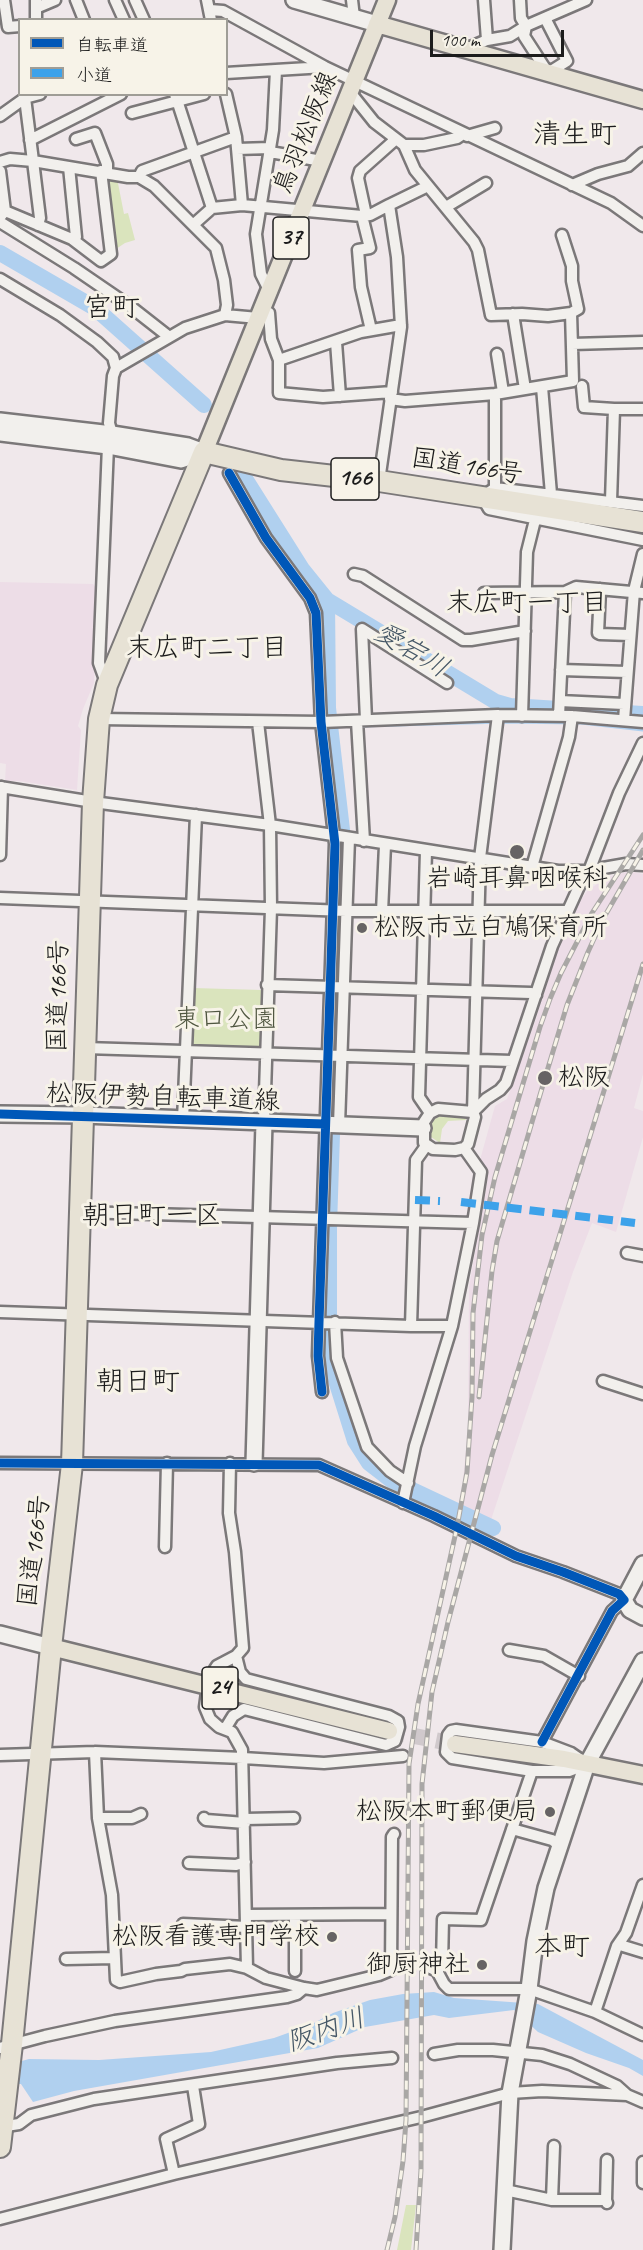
<!DOCTYPE html>
<html>
<head>
<meta charset="utf-8">
<style>
  body { margin:0 }
  #map { position:relative; width:643px; height:2250px; overflow:hidden; background:#f0e8eb; font-family:Caveat,"Klee One",sans-serif }
  canvas { display:block }
  .legend { position:absolute; left:18px; top:18px; width:210px; height:78px; box-sizing:border-box; background:#f7f3e8; border:2px solid #9f9d96; margin:0; padding:8px 10px; list-style:none; font-size:18px; color:#1c1c1c }
  .legend li { display:flex; align-items:center; gap:12px; height:30px }
  .legend b { width:30px; border:2px solid #9f9d96 }
  .scale { position:absolute; left:430px; top:30px; width:134px; height:27px; box-sizing:border-box; border:3px solid #1c1c1c; border-top:0; padding-left:8px; font-size:18px; line-height:21px; white-space:nowrap; color:#1c1c1c; -webkit-text-stroke:4px #f7f3e8; paint-order:stroke }
</style>
</head>
<body>
<div id="map">
<canvas width="643" height="2250"></canvas>
<ul class="legend">
<li><b style="height:8px;background:#0057b8"></b>自転車道</li>
<li><b style="height:8px;background:#3da2ea"></b>小道</li>
</ul>
<div class="scale">100 m</div>
</div>
<script>
const context = document.querySelector('canvas').getContext('2d');
context.lineJoin = 'round';
function fill(path, color) {
  context.fillStyle = color;
  context.fill(path, 'evenodd');
}
function toPath(rows) {
  const path = new Path2D();
  for (const r of rows) {
    path.moveTo(r[0], r[1]);
    for (let i = 2; i < r.length; i += 2) path.lineTo(r[i], r[i + 1]);
  }
  return path;
}
function stroke(path, color, width, dash) {
  context.strokeStyle = color;
  context.lineWidth = width;
  context.lineCap = dash ? 'butt' : 'round';
  context.setLineDash(dash || []);
  context.stroke(path);
}
function label(font, color, halo, rows, align = 'center') {
  context.font = font + ' Caveat,"Klee One",sans-serif';
  context.lineWidth = 6;
  context.setLineDash([]);
  context.textBaseline = 'middle';
  context.strokeStyle = halo;
  context.fillStyle = color;
  for (const [text, x, y, turn = 0] of rows) {
    context.save();
    context.translate(x, y);
    context.rotate((+turn || 0) * Math.PI / 180);
    context.textAlign = isNaN(turn) ? turn : align;
    if (halo) context.strokeText(text, 0, 0);
    context.fillText(text, 0, 0);
    context.restore();
  }
}
fill(toPath([
  [0,582,93,584,98,590,94,683,83,709,78,726,81,730,77,790,19,781,5,781,6,764,0,763],
  [629,871,643,874,643,1074,634,1108,643,1111,643,1137,616,1232,592,1223,573,1272,486,1535,459,1524,468,1428,469,1287,488,1177,480,1160,495,1106,507,1099,536,1019,550,967,573,911,588,890,608,877]
]), '#eddde7');
fill(toPath([
  [108,177,117,178,124,214,128,213,135,240,125,243,113,251,105,179],
  [193,988,262,990,260,1047,256,1051,194,1048,190,1044],
  [442,1115,465,1117,466,1120,448,1121,442,1129,440,1143,431,1137,431,1125,433,1120],
  [406,2205,416,2205,411,2250,397,2250]
]), '#dae4bd');
fill(toPath([
  [434,1992,454,1998,538,2004,643,2060,643,2076,629,2068,586,2053,538,2032,514,2010,449,2018,434,2015,365,2027,318,2048,74,2091,33,2102,21,2084,0,2084,0,2067,29,2059,99,2060,211,2052,274,2038,310,2025,333,2013,370,2000,403,1994]
]), '#b0d0ef');
stroke(toPath([
  [360,726,503,722,581,723,643,730],
  [330,727,354,726]
]), '#b0d0ef', 3);
stroke(toPath([
  [0,253,95,308,204,405],
  [244,477,302,569,327,600,496,702,510,706,643,714],
  [327,600,328,708,342,830,329,1226,329,1358,355,1441,369,1463,391,1480,493,1528]
]), '#b0d0ef', 16);
stroke(toPath([
  [391,1970,426,1966]
]), '#d0c9cc', 10, [10, 5]);
stroke(toPath([
  [389,1731,455,1744]
]), '#d0c9cc', 16, [16, 8]);
const street = toPath([
  [4,0,8,27,20,26],
  [36,0,36,20],
  [76,0,84,20],
  [115,0,124,20],
  [135,0,144,20],
  [207,0,211,20],
  [352,0,354,17],
  [520,0,521,18,526,26,524,36,548,73,567,61,545,18],
  [36,8,55,0],
  [210,10,223,11,325,67,611,203,643,226],
  [487,40,510,36,526,26,586,0],
  [466,49,487,40,484,0],
  [226,73,325,67],
  [350,92,374,122,404,145,415,170,474,242,478,250,491,315,522,314,548,316,571,313],
  [40,94,25,98,33,161,128,177,139,177,154,186,216,248,224,280,227,305,225,315],
  [175,94,212,208],
  [226,94,236,137,242,205],
  [132,113,204,94],
  [0,116,25,98],
  [467,136,495,128],
  [76,139,95,133,107,164,107,172],
  [30,140,121,94],
  [404,145,424,145,457,138,463,134],
  [237,149,270,148],
  [270,152,322,161],
  [0,162,10,159,33,161,40,218,38,225],
  [69,167,76,237,72,239],
  [0,171,5,211],
  [139,177,142,171,236,137],
  [572,185,598,174,628,166,643,153],
  [389,205,428,186],
  [446,207,486,183],
  [366,215,358,178,360,171,396,139],
  [362,216,370,248,358,250,361,287,371,330],
  [0,217,5,211,72,239,101,261,111,254,101,171],
  [0,222,74,268,131,307,168,336],
  [194,224,212,208,242,205,362,216,370,215,389,205,397,257,401,327,379,481],
  [0,279,60,315,97,342,113,357,116,368,113,376,109,423,112,434],
  [269,290,261,274,256,234,273,130,276,70],
  [261,313,269,313,271,339,279,360,361,332,401,325],
  [513,314,525,389],
  [336,342,340,396],
  [572,344,643,342],
  [497,354,503,392],
  [279,360,279,393,323,397,392,392],
  [116,368,185,328,225,315,258,318],
  [582,386,584,407,614,409,611,501],
  [542,387,551,494],
  [390,399,405,401,495,394,573,381,571,313,578,309,572,281,572,266,562,235],
  [614,409,643,409],
  [229,473,266,538,310,598,316,613,321,722,335,844,319,1322,318,1356,322,1392],
  [495,488,495,394],
  [643,506,495,488,482,497,489,509,643,540],
  [354,574,363,576,463,640,471,640,525,631],
  [600,589,598,633,600,634,630,635],
  [484,593,565,592,576,587,643,593],
  [561,670,627,672],
  [107,685,99,663,108,446],
  [560,701,624,704],
  [522,716,527,552,535,520],
  [559,716,565,592],
  [99,719,321,722,498,715,572,716,643,722],
  [366,720,362,629,447,683],
  [624,720,634,591,643,554],
  [357,721,364,841],
  [258,722,270,825,271,908,264,1123],
  [0,787,93,802,270,825,558,871,586,871,626,864,643,865],
  [426,851,419,1097,430,1113],
  [0,855,2,787],
  [532,867,569,737,572,716],
  [589,871,619,793,643,743],
  [0,898,346,911,568,911],
  [382,912,385,845],
  [267,985,531,993,536,995],
  [85,1048,512,1061],
  [473,1112,438,1109,430,1113,424,1122,424,1143,433,1149,455,1150,464,1148,468,1144,475,1117,473,1112,480,858,498,715],
  [473,1112,486,1099,500,1090,506,1083,552,946,586,871],
  [183,1120,196,815],
  [339,1125,349,838],
  [79,1212,473,1223],
  [627,1253,643,1256],
  [0,1312,411,1326,416,1160,426,1146],
  [335,1322,337,1358,367,1447,390,1471,408,1483],
  [411,1326,452,1326],
  [603,1381,643,1394],
  [0,1463,319,1465,434,1516,516,1556,563,1572,619,1594,624,1600,612,1611,542,1742],
  [230,1463,229,1513,235,1552,243,1648,236,1656,217,1666,215,1669,208,1685,205,1707,210,1719,219,1727,232,1732,242,1750,247,1968],
  [403,1503,415,1446,452,1326,473,1223,481,1172,464,1148],
  [165,1547,167,1463],
  [509,1650,544,1656,579,1676],
  [225,1729,233,1716,244,1709,386,1745,395,1741,399,1727,398,1721,389,1716,246,1679,240,1672,236,1656],
  [456,1730,542,1742,571,1753,587,1764,569,1771,532,1771,452,1758,446,1752,448,1735,451,1731,456,1730],
  [95,1752,98,1818,112,1895,116,1980,120,1982,156,1974,181,1971,185,1969,230,1964,247,1968,266,1978,304,1988,317,1990,379,1975,391,1970,392,1837,394,1834],
  [0,1755,95,1752,243,1758,324,1763,403,1756],
  [98,1818,132,1818,141,1814],
  [204,1818,206,1820,245,1823],
  [245,1819,294,1818],
  [512,1829,552,1840,559,1845],
  [189,1863,236,1865,245,1862],
  [246,1915,391,1914],
  [295,1915,295,1971],
  [183,1924,247,1927],
  [620,1945,643,1952],
  [66,1959,114,1958],
  [426,1966,437,1971,444,1984,449,1989,529,1989,595,2012,643,2035],
  [437,1971,442,1964,443,1919,481,1920,532,1771],
  [595,2012,617,1946,626,1933,643,1885],
  [0,2048,45,2036,115,2021,287,1997,297,1994,304,1988],
  [434,2054,458,2050,493,2050,542,2055,570,2064,617,2086,627,2095,643,2102],
  [0,2127,19,2124,31,2115,94,2099,337,2063,392,2058],
  [643,2162,643,2183],
  [174,2174,166,2139,199,2124,193,2086],
  [505,2190,552,2200,606,2200,607,2203],
  [552,2200,554,2146],
  [606,2200,607,2160],
  [0,2219,174,2174,421,2117,510,2093,542,2091,627,2095]
]);
const secondary = toPath([
  [294,0,377,24],
  [0,421,112,434,188,446,204,452],
  [0,433,108,446,181,460,204,452],
  [0,1114,83,1115,423,1128],
  [254,1463,264,1123],
  [643,1564,624,1600,630,1610,643,1617],
  [0,1634,51,1647],
  [502,2250,510,2093,529,1989,535,1941,546,1888,587,1764,643,1661]
]);
const primary = toPath([
  [377,24,643,100],
  [204,452,387,0],
  [51,1647,389,1731],
  [455,1744,564,1759,643,1775]
]);
const highway = toPath([
  [0,2147,12,2044,51,1647,72,1464,93,802,99,719,107,685,204,452,281,470,379,481,643,522]
]);
stroke(street, '#7b7879', 15);
stroke(secondary, '#7b7879', 20);
stroke(primary, '#7b7879', 21);
stroke(highway, '#7b7879', 24);
stroke(street, '#f2f0ed', 10);
stroke(secondary, '#f2f0ed', 15);
stroke(primary, '#e7e2d5', 16);
stroke(highway, '#e7e2d5', 20);
const rail = toPath([
  [479,1397,492,1271,497,1241,545,1078,567,1005,588,952,603,919,643,850],
  [387,2250,395,2217,403,2161,406,2120,409,1764,418,1704,457,1527,467,1472,472,1397,473,1313,482,1235,495,1177,540,1027,550,999,561,973,592,913,643,835],
  [416,2250,421,2170,422,1784,432,1692,448,1622,492,1455,643,964]
]);
stroke(rail, '#a9a7a5', 5);
stroke(rail, '#f7f3e8', 3, [9]);
stroke(toPath([
  [415,1200,440,1201],
  [461,1202,635,1223]
]), '#3da2ea', 8, [15, 8]);
stroke(toPath([
  [229,473,266,538,310,598,316,613,321,722,335,844,319,1322,318,1356,322,1392],
  [0,1114,325,1124],
  [0,1463,319,1465,434,1516,516,1556,563,1572,619,1594,624,1600,612,1611,542,1742]
]), '#0057b8', 9);
for (const [x, y, r, color] of [
  [517,852,8,"#666364"],
  [362,928,6,"#666364"],
  [545,1078,8,"#666364"],
  [550,1812,6,"#666364"],
  [332,1937,6,"#666364"],
  [482,1965,6,"#666364"]
]) {
  const dot = new Path2D();
  dot.arc(x, y, r, 0, 2 * Math.PI);
  context.fillStyle = color;
  context.fill(dot);
  stroke(dot, '#f7f3e8', 2);
}
for (const [x, y, w] of [
  [291,238,36],
  [355,479,48],
  [220,1688,36]
]) {
  const box = new Path2D();
  box.roundRect(x - w / 2, y - 21, w, 42, 4.5);
  context.fillStyle = '#f7f3e8';
  context.fill(box);
  stroke(box, '#1c1c1c', 1.5);
}
label('bold 24px', '#1c1c1c', null, [
  ["37",291,238],
  ["166",355,479],
  ["24",220,1688]
]);
label('26px', '#1c1c1c', '#f7f3e8', [
  ["鳥羽松阪線",306,133,-68],
  ["国道166号",467,467,9],
  ["国道166号",59,996,-89],
  ["松阪伊勢自転車道線",163,1098,2],
  ["国道166号",35,1551,-83]
]);
label('26px', '#1c1c1c', '#f7f3e8', [
  ["岩崎耳鼻咽喉科",517,879,"center"],
  ["松阪市立白鳩保育所",374,928,"left"],
  ["松阪",558,1078,"left"],
  ["松阪本町郵便局",538,1812],
  ["松阪看護専門学校",320,1937],
  ["御厨神社",470,1965]
], 'right');
label('26px', '#505741', '#f7f3e8', [
  ["東口公園",226,1020]
]);
label('27px', '#1c1c1c', '#f7f3e8', [
  ["末広町一丁目",527,604],
  ["末広町二丁目",207,649]
]);
label('italic 27px', '#465867', '#f7f3e8', [
  ["愛宕川",411,651,31],
  ["阪内川",326,2031,-19]
]);
label('28px', '#1c1c1c', '#f7f3e8', [
  ["清生町",575,136],
  ["宮町",112,309],
  ["朝日町一区",152,1217],
  ["朝日町",138,1383],
  ["本町",562,1948]
]);
</script>
</body>
</html>
